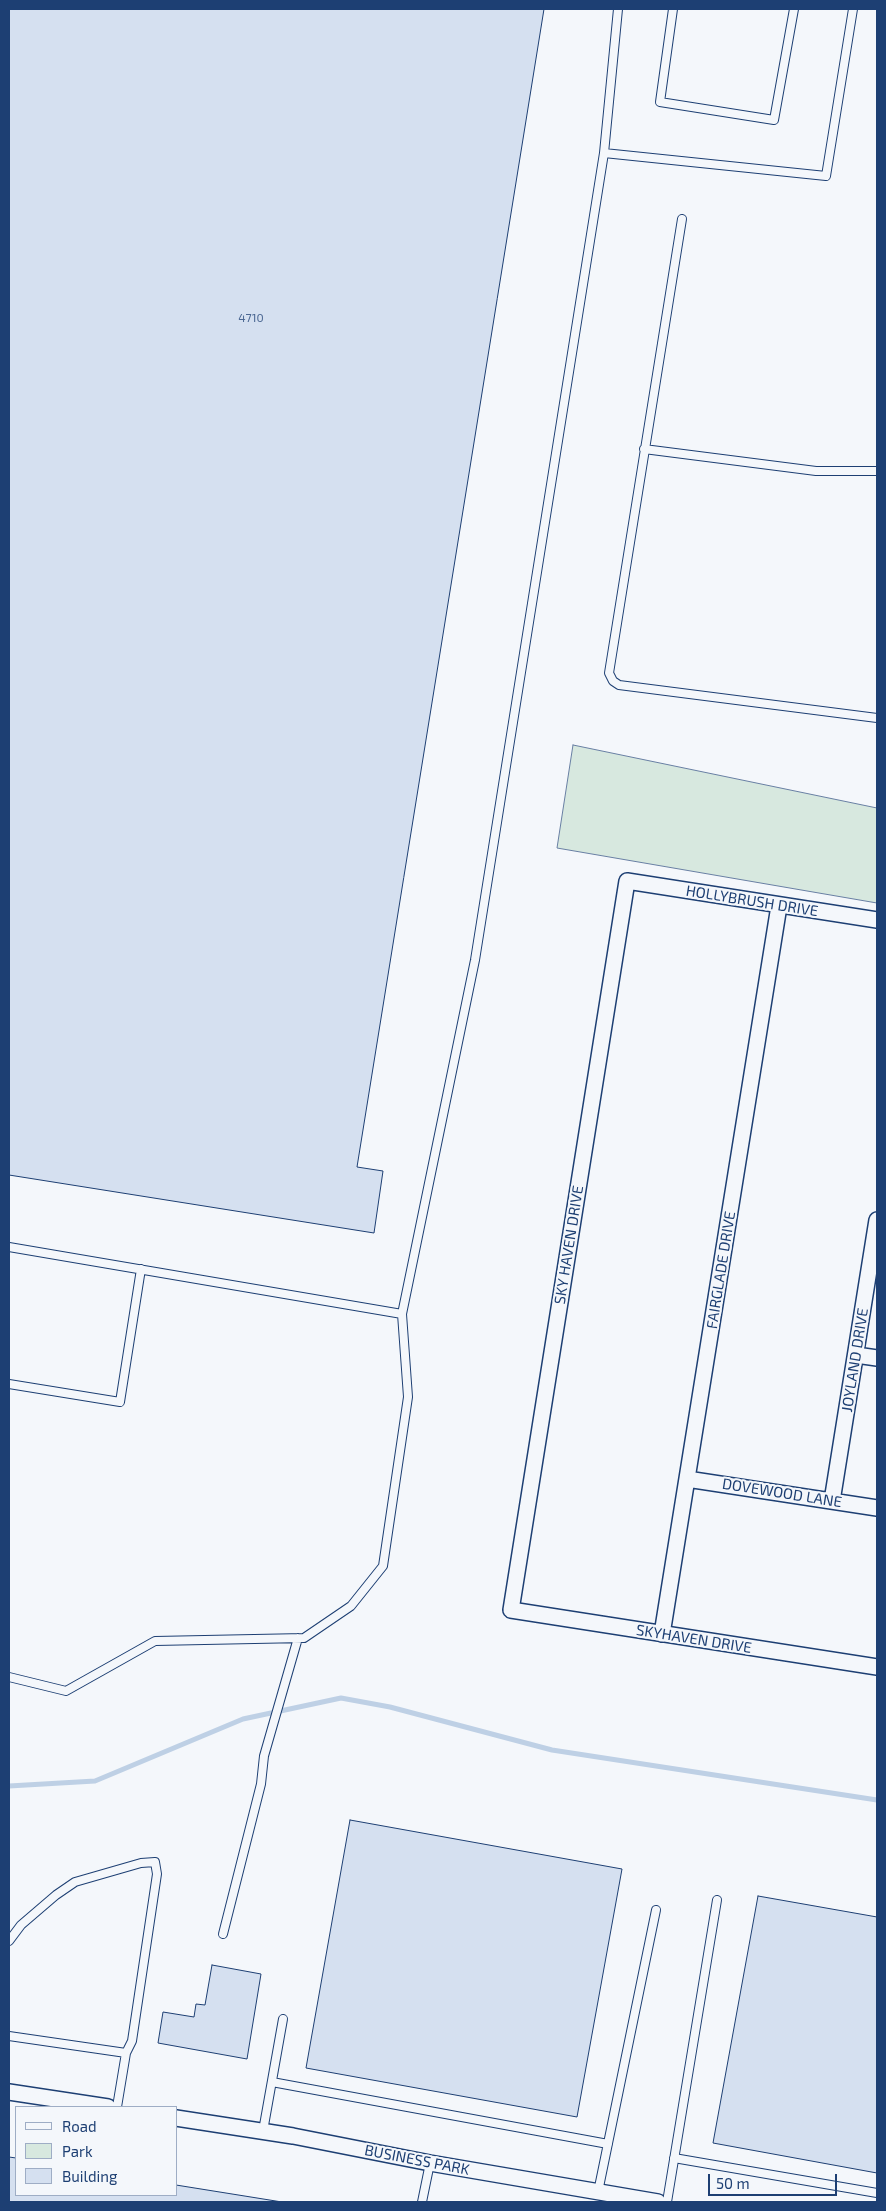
<!DOCTYPE html>
<html>
<head>
<meta charset="utf-8">
<style>
  body { margin:0 }
  #map { position:relative; width:886px; height:2211px; overflow:hidden; background:#f4f7fb; font-family:"Exo 2",sans-serif }
  canvas { display:block }
  .frame { position:absolute; inset:0; border:10px solid #1d3f73; pointer-events:none }
  .legend { position:absolute; left:15px; top:2106px; width:162px; height:90px; box-sizing:border-box; background:#f4f7fb; border:1px solid #9eadc5; margin:0; padding:6px 9px; list-style:none; font-size:15px; color:#1d3f73 }
  .legend li { display:flex; align-items:center; gap:10px; height:25px }
  .legend b { width:25px; border:1px solid #9eadc5 }
  .scale { position:absolute; left:708px; top:2174px; width:129px; height:22px; box-sizing:border-box; border:2px solid #1d3f73; border-top:0; padding-left:6px; font-size:15px; line-height:18px; white-space:nowrap; color:#1d3f73; -webkit-text-stroke:4px #f4f7fb; paint-order:stroke }
</style>
</head>
<body>
<div id="map">
<canvas width="886" height="2211"></canvas>
<div class="frame"></div>
<ul class="legend">
<li><b style="height:6px;background:#f4f7fb"></b>Road</li>
<li><b style="height:14px;background:#d7e8df"></b>Park</li>
<li><b style="height:14px;background:#d5e0f0"></b>Building</li>
</ul>
<div class="scale">50 m</div>
</div>
<script>
const context = document.querySelector('canvas').getContext('2d');
context.lineJoin = 'round';
function fill(path, color) {
  context.fillStyle = color;
  context.fill(path, 'evenodd');
}
function toPath(rows) {
  const path = new Path2D();
  for (const r of rows) {
    path.moveTo(r[0], r[1]);
    for (let i = 2; i < r.length; i += 2) path.lineTo(r[i], r[i + 1]);
  }
  return path;
}
function stroke(path, color, width, dash) {
  context.strokeStyle = color;
  context.lineWidth = width;
  context.lineCap = dash ? 'butt' : 'round';
  context.setLineDash(dash || []);
  context.stroke(path);
}
function label(font, color, halo, rows, align = 'center') {
  context.font = font + ' "Exo 2",sans-serif';
  context.lineWidth = 4;
  context.setLineDash([]);
  context.textBaseline = 'middle';
  context.strokeStyle = halo;
  context.fillStyle = color;
  for (const [text, x, y, turn = 0] of rows) {
    context.save();
    context.translate(x, y);
    context.rotate((+turn || 0) * Math.PI / 180);
    context.textAlign = isNaN(turn) ? turn : align;
    if (halo) context.strokeText(text, 0, 0);
    context.fillText(text, 0, 0);
    context.restore();
  }
}
const green = toPath([
  [573,745,877,808,877,903,557,848,573,745]
]);
fill(green, '#d7e8df');
stroke(green, '#687fa3', 1);
stroke(toPath([
  [9,1786,95,1781,243,1719,341,1698,390,1707,552,1750,877,1800]
]), '#bed0e5', 5);
const building = toPath([
  [9,9,544,9,357,1167,383,1171,374,1233,9,1175,9,9],
  [350,1820,622,1869,577,2117,306,2068,350,1820],
  [758,1896,877,1917,877,2173,713,2143,758,1896],
  [212,1965,261,1974,247,2059,158,2043,163,2012,194,2017,196,2004,205,2005,212,1965],
  [9,2157,16,2158,16,2195,176,2195,176,2185,282,2202,9,2202,9,2157]
]);
fill(building, '#d5e0f0');
stroke(building, '#1d3f73', 1);
const service = toPath([
  [673,9,660,102,774,120,794,9],
  [604,153,618,9],
  [682,219,609,673,613,681,619,685,877,718],
  [644,449,816,471,877,471],
  [9,1247,402,1314,475,960,604,153,826,176,853,9],
  [9,1384,120,1402,141,1269],
  [9,1677,66,1691,155,1641,304,1638,351,1606,383,1566,408,1397,402,1314],
  [223,1934,261,1784,264,1756,298,1638],
  [9,1941,21,1925,56,1895,75,1882,141,1863,155,1862,157,1874,132,2041,126,2053],
  [9,2036,126,2053,117,2107],
  [272,2082,608,2144],
  [263,2131,283,2019],
  [674,2158,877,2193],
  [598,2192,656,1910],
  [422,2202,430,2163],
  [667,2202,717,1900]
]);
const minor = toPath([
  [877,920,627,881,511,1610,877,1667],
  [856,1355,877,1358],
  [687,1479,877,1508],
  [832,1501,877,1220],
  [662,1634,779,906],
  [9,2092,108,2107],
  [176,2118,293,2136,430,2163,658,2202]
]);
stroke(service, '#1d3f73', 10);
stroke(minor, '#1d3f73', 18);
stroke(service, '#f4f7fb', 8);
stroke(minor, '#f4f7fb', 15);
label('12px', '#4b6792', null, [
  ["4710",251,318]
]);
label('15px', '#1d3f73', '#f4f7fb', [
  ["HOLLYBRUSH DRIVE",752,901,9],
  ["SKY HAVEN DRIVE",569,1245,-81],
  ["FAIRGLADE DRIVE",721,1270,-81],
  ["JOYLAND DRIVE",855,1360,-81],
  ["DOVEWOOD LANE",782,1493,9],
  ["SKYHAVEN DRIVE",694,1639,9],
  ["BUSINESS PARK",417,2160,11]
]);
</script>
</body>
</html>
